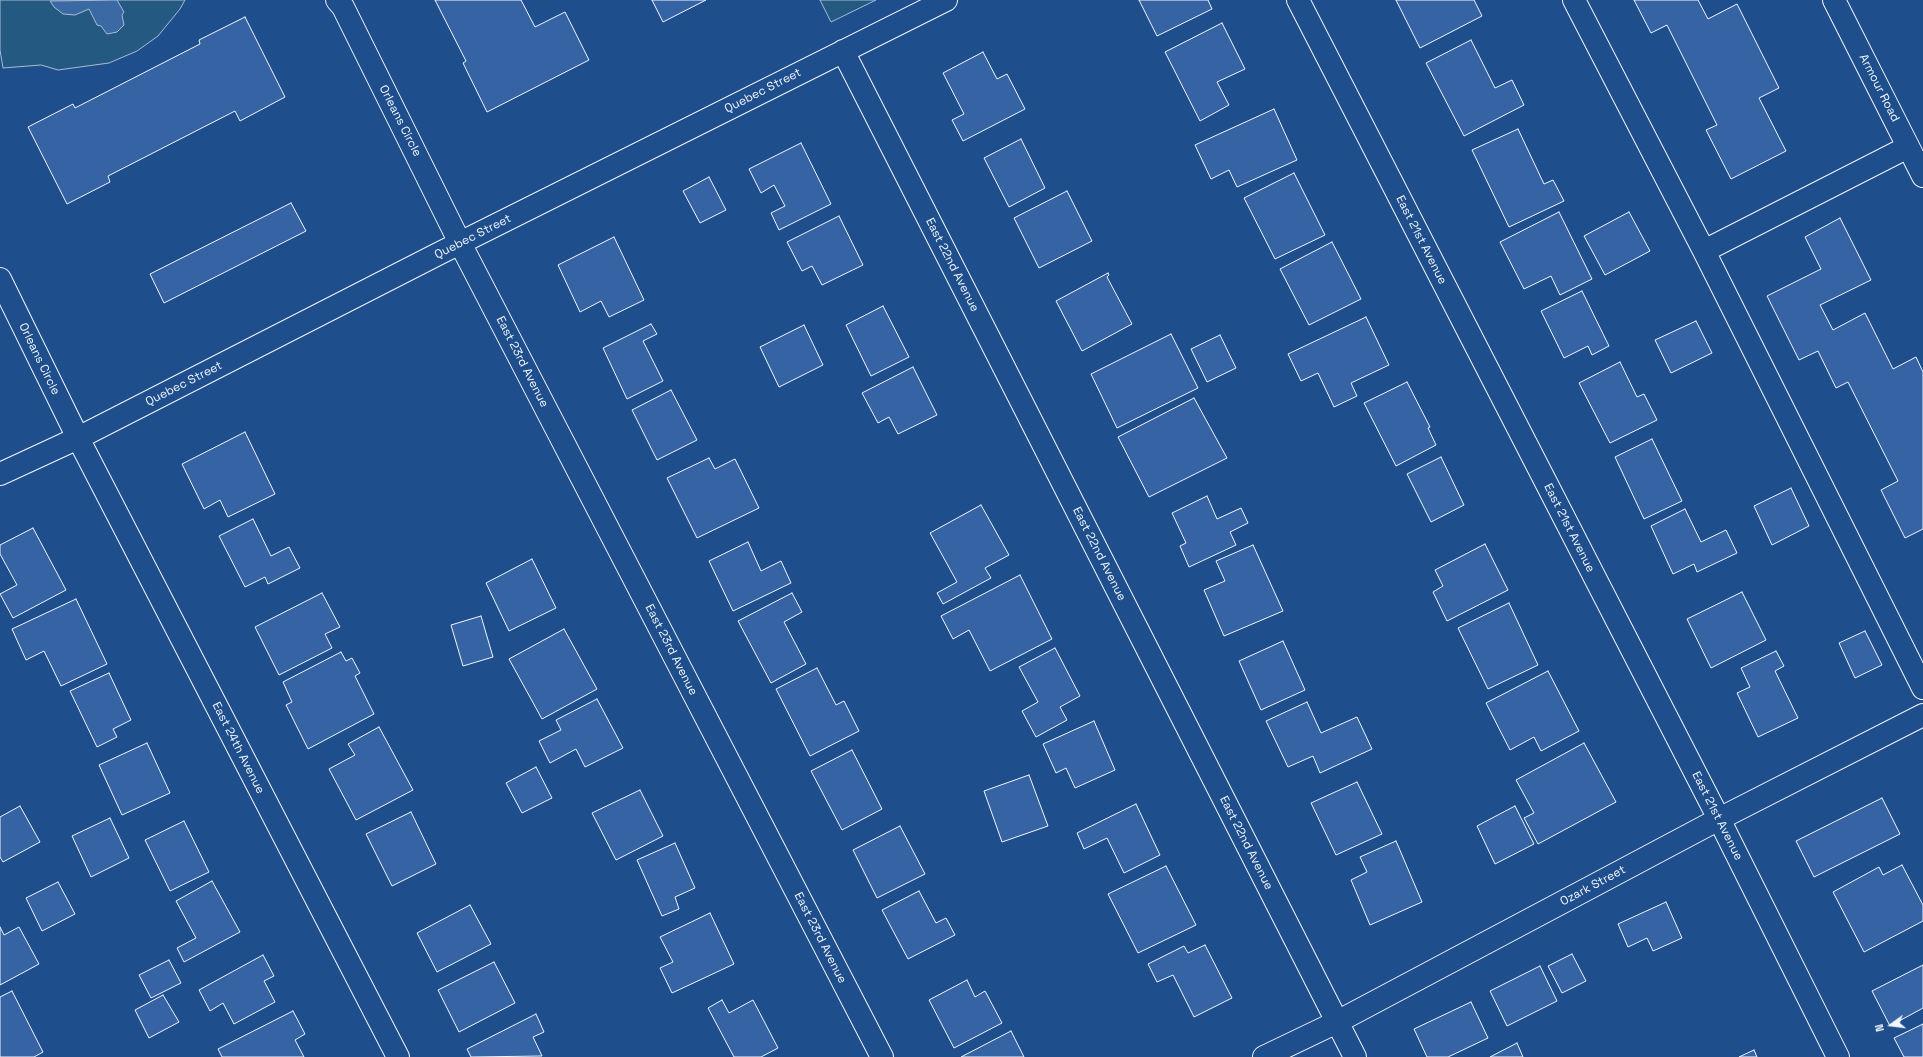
<!DOCTYPE html>
<html>
<head>
<meta charset="utf-8">
<style>
  body { margin:0 }
  #map { position:relative; width:1923px; height:1057px; overflow:hidden; background:#1f4e8c; font-family:"Space Grotesk",sans-serif }
  canvas { display:block }
  .north { position:absolute; left:1871px; top:1005px; width:40px; height:40px; -webkit-text-stroke:3px #1f4e8c; paint-order:stroke; rotate:256deg; font-size:11px; font-weight:700; line-height:16px; text-align:center; color:#f2f6ff }
  .north::after { content:''; display:block; margin:auto; width:14px; height:18px; background:#f2f6ff; clip-path:polygon(50% 0,100% 100%,50% 72%,0 100%) }
</style>
</head>
<body>
<div id="map">
<canvas width="1923" height="1057"></canvas>
<div class="north">N</div>
</div>
<script>
const context = document.querySelector('canvas').getContext('2d');
context.lineJoin = 'round';
function fill(path, color) {
  context.fillStyle = color;
  context.fill(path, 'evenodd');
}
function toPath(rows) {
  const path = new Path2D();
  for (const r of rows) {
    path.moveTo(r[0], r[1]);
    for (let i = 2; i < r.length; i += 2) path.lineTo(r[i], r[i + 1]);
  }
  return path;
}
function stroke(path, color, width, dash) {
  context.strokeStyle = color;
  context.lineWidth = width;
  context.lineCap = dash ? 'butt' : 'round';
  context.setLineDash(dash || []);
  context.stroke(path);
}
function label(font, color, halo, rows, align = 'center') {
  context.font = font + ' "Space Grotesk",sans-serif';
  context.lineWidth = 3;
  context.setLineDash([]);
  context.textBaseline = 'middle';
  context.strokeStyle = halo;
  context.fillStyle = color;
  for (const [text, x, y, turn = 0] of rows) {
    context.save();
    context.translate(x, y);
    context.rotate((+turn || 0) * Math.PI / 180);
    context.textAlign = isNaN(turn) ? turn : align;
    if (halo) context.strokeText(text, 0, 0);
    context.fillText(text, 0, 0);
    context.restore();
  }
}
const green = toPath([
  [0,0,185,0,180,9,158,36,137,51,109,63,58,70,41,65,3,68,0,50,0,0],
  [820,0,876,0,831,22,820,0]
]);
fill(green, '#245a82');
stroke(green, '#a8bbd7', 1);
const water = toPath([
  [117,0,124,12,122,15,124,25,117,32,107,34,101,26,97,25,89,9,75,15,63,14,54,7,50,1,117,0]
]);
fill(water, '#3b69a3');
stroke(water, '#a8bbd7', 1);
const building = toPath([
  [435,0,521,0,535,27,565,12,589,60,487,112,463,63,466,61,435,0],
  [652,0,706,0,663,22,652,0],
  [1139,0,1208,0,1212,9,1157,36,1139,0],
  [1396,0,1474,0,1482,16,1420,48,1396,0],
  [1634,0,1698,0,1708,19,1737,4,1779,88,1759,98,1786,151,1731,179,1706,130,1717,125,1667,25,1651,33,1634,0],
  [245,17,285,97,240,121,235,111,108,176,110,182,67,204,28,127,73,104,75,108,200,44,199,40,245,17],
  [1222,23,1245,69,1217,82,1229,105,1200,121,1165,52,1222,23],
  [1471,40,1495,88,1512,80,1524,105,1464,136,1426,63,1471,40],
  [983,52,997,79,1007,74,1025,109,963,141,952,120,964,114,943,73,983,52],
  [1274,109,1297,160,1237,187,1229,170,1211,179,1195,145,1274,109],
  [1518,129,1544,184,1553,180,1564,201,1509,227,1472,150,1518,129],
  [1021,139,1045,188,1009,207,984,158,1021,139],
  [801,143,831,204,779,230,771,213,785,206,774,185,761,193,749,169,801,143],
  [1294,173,1325,235,1275,259,1244,198,1294,173],
  [709,177,726,210,700,223,683,191,709,177],
  [1067,191,1092,241,1039,268,1014,218,1067,191],
  [291,203,306,231,164,303,150,274,291,203],
  [1559,212,1592,279,1560,295,1551,276,1524,289,1500,242,1559,212],
  [1629,212,1650,251,1605,275,1584,236,1629,212],
  [839,216,863,265,822,285,812,266,802,271,787,242,839,216],
  [1840,218,1871,280,1820,305,1833,330,1865,313,1893,369,1916,357,1923,372,1923,529,1905,538,1881,490,1898,481,1848,382,1836,388,1818,351,1799,360,1767,296,1821,269,1805,237,1840,218],
  [614,237,644,300,609,317,601,301,580,312,558,265,614,237],
  [1332,242,1361,299,1309,325,1280,269,1332,242],
  [1108,273,1109,275,1107,277,1132,324,1082,351,1056,301,1108,273],
  [1582,291,1609,346,1592,355,1588,346,1564,358,1541,311,1582,291],
  [883,306,909,357,871,376,846,325,883,306],
  [1366,317,1389,365,1351,383,1357,396,1334,407,1318,373,1301,381,1288,354,1366,317],
  [1696,321,1712,353,1671,373,1655,340,1696,321],
  [651,324,657,334,643,341,663,381,627,399,603,348,651,324],
  [804,325,823,365,779,387,760,347,804,325],
  [1171,334,1198,388,1117,428,1091,374,1171,334],
  [1220,335,1236,368,1207,382,1191,349,1220,335],
  [1620,362,1637,397,1644,394,1657,420,1610,443,1579,383,1620,362],
  [913,367,937,415,898,434,889,417,878,423,862,393,913,367],
  [1407,382,1430,427,1428,428,1436,445,1396,466,1364,403,1407,382],
  [671,390,697,440,657,460,632,410,671,390],
  [1194,398,1227,458,1149,497,1118,437,1194,398],
  [245,432,275,494,228,517,220,500,204,509,182,464,245,432],
  [1652,439,1682,501,1644,519,1615,457,1652,439],
  [1441,457,1464,505,1431,522,1407,474,1441,457],
  [709,458,715,469,735,459,759,508,697,538,667,478,709,458],
  [1791,488,1809,526,1772,545,1754,506,1791,488],
  [1207,496,1217,519,1241,508,1248,523,1230,532,1236,545,1189,567,1180,546,1186,543,1172,513,1207,496],
  [981,505,1009,555,985,568,991,578,943,604,937,593,957,582,930,533,981,505],
  [1685,509,1701,542,1726,530,1737,553,1697,572,1694,564,1673,574,1651,526,1685,509],
  [253,519,271,556,289,547,300,568,268,584,265,577,245,587,219,536,253,519],
  [33,528,66,590,13,618,0,594,17,585,0,554,0,545,33,528],
  [748,542,761,571,781,561,791,583,733,611,709,561,748,542],
  [1485,544,1508,590,1447,621,1433,592,1443,586,1435,570,1485,544],
  [1253,545,1283,611,1224,636,1204,590,1225,581,1216,561,1253,545],
  [532,559,556,608,509,631,486,583,532,559],
  [1020,575,1052,639,990,671,969,630,953,639,941,616,1020,575],
  [1742,592,1766,640,1711,668,1687,619,1742,592],
  [322,593,340,627,325,634,332,648,279,675,255,627,322,593],
  [792,593,802,612,784,622,806,664,771,683,738,621,792,593],
  [76,599,107,664,61,686,44,651,26,660,12,629,76,599],
  [1509,603,1538,665,1488,689,1458,628,1509,603],
  [481,616,493,657,463,666,451,625,481,616],
  [564,629,597,689,542,719,509,659,564,629],
  [1865,631,1882,665,1855,678,1839,643,1865,631],
  [1283,641,1305,690,1261,710,1239,661,1283,641],
  [1055,648,1080,696,1060,707,1067,720,1036,737,1022,711,1038,702,1019,667,1055,648],
  [1776,651,1784,666,1775,671,1798,718,1758,737,1737,693,1750,687,1741,668,1776,651],
  [341,652,346,661,352,658,360,673,355,676,374,714,308,749,286,705,292,702,283,682,341,652],
  [817,668,836,705,844,701,859,731,810,756,776,689,817,668],
  [1548,671,1579,731,1541,751,1534,737,1510,750,1486,703,1548,671],
  [109,673,131,720,113,729,117,737,97,747,70,691,109,673],
  [597,699,623,748,585,767,576,749,550,763,539,741,561,730,556,720,597,699],
  [1307,702,1321,733,1357,717,1372,749,1320,773,1313,756,1288,767,1266,721,1307,702],
  [1094,721,1115,770,1075,788,1066,768,1056,773,1043,744,1094,721],
  [379,727,413,790,356,820,329,769,355,755,348,744,379,727],
  [147,743,170,793,122,815,99,765,147,743],
  [1584,743,1616,802,1538,844,1524,818,1534,813,1516,780,1584,743],
  [852,750,882,809,842,830,811,771,852,750],
  [536,767,552,798,522,813,506,783,536,767],
  [1029,775,1048,826,1002,842,984,791,1029,775],
  [1357,782,1382,834,1336,855,1311,803,1357,782],
  [640,790,663,836,616,860,592,813,640,790],
  [1882,798,1900,834,1814,877,1796,841,1882,798],
  [1136,804,1160,855,1124,873,1107,838,1084,849,1077,833,1136,804],
  [20,806,40,842,3,862,0,857,0,817,20,806],
  [1515,806,1534,844,1495,864,1477,826,1515,806],
  [411,812,436,864,392,886,366,834,411,812],
  [110,818,129,858,91,877,72,836,110,818],
  [184,821,209,872,170,891,145,840,184,821],
  [900,826,925,874,877,898,853,850,900,826],
  [1396,841,1422,902,1370,925,1351,880,1367,872,1360,857,1396,841],
  [675,843,695,888,675,897,679,909,662,916,637,860,675,843],
  [1902,865,1923,905,1923,921,1864,952,1833,892,1879,867,1883,875,1902,865],
  [1166,866,1196,925,1138,953,1108,894,1166,866],
  [212,881,240,932,184,962,177,948,196,938,176,901,212,881],
  [58,882,75,914,42,931,26,898,58,882],
  [919,891,936,923,946,918,955,935,908,959,882,910,919,891],
  [1666,902,1682,938,1653,951,1647,938,1628,947,1618,924,1666,902],
  [470,905,491,944,437,972,417,933,470,905],
  [710,913,734,964,672,993,660,968,673,962,660,937,710,913],
  [0,927,4,935,19,927,39,964,0,985,0,927],
  [1205,945,1232,998,1194,1017,1173,975,1157,982,1148,964,1184,946,1188,953,1205,945],
  [1572,954,1586,981,1562,993,1548,966,1572,954],
  [263,955,274,976,264,981,275,1002,234,1024,223,1003,210,1011,199,990,263,955],
  [169,960,181,983,151,998,139,975,169,960],
  [494,962,515,1003,459,1032,438,990,494,962],
  [1923,965,1923,1008,1890,1026,1872,991,1923,965],
  [1540,966,1557,1001,1507,1026,1490,991,1540,966],
  [967,980,975,997,985,991,1002,1023,954,1048,929,1000,967,980],
  [12,991,43,1052,34,1057,0,1057,0,997,12,991],
  [163,995,179,1022,149,1038,135,1010,163,995],
  [722,1000,729,1013,753,1000,778,1048,761,1057,734,1057,708,1008,722,1000],
  [1471,1002,1488,1038,1448,1057,1427,1057,1414,1029,1471,1002],
  [293,1011,305,1034,295,1040,304,1057,222,1057,218,1049,293,1011],
  [536,1014,544,1032,533,1037,542,1056,471,1057,467,1049,536,1014],
  [1923,1024,1923,1057,1904,1057,1894,1038,1923,1024],
  [1011,1031,1024,1057,961,1057,1011,1031],
  [1517,1043,1523,1057,1490,1057,1517,1043],
  [1754,1050,1757,1057,1739,1057,1754,1050]
]);
fill(building, '#3563a3');
stroke(building, '#f2f6ff', 1);
const minor = toPath([
  [337,0,343,7,460,243,882,1057],
  [1298,0,1719,819,1838,1057],
  [1574,0,1704,251,1923,688],
  [843,51,1355,1057],
  [1704,251,1908,147],
  [0,279,78,438,398,1057],
  [0,474,78,438,440,253,946,0],
  [1264,1057,1337,1022,1719,819,1923,715]
]);
const major = toPath([
  [1834,0,1923,176]
]);
stroke(minor, '#f2f6ff', 24);
stroke(major, '#f2f6ff', 24);
stroke(minor, '#1f4e8c', 22);
stroke(major, '#1f4e8c', 22);
label('12px', '#f2f6ff', '#1f4e8c', [
  ["Armour Road",1879,88,63],
  ["Quebec Street",763,91,-27],
  ["Orleans Circle",400,121,63],
  ["Quebec Street",473,237,-27],
  ["East 21st Avenue",1421,240,63],
  ["East 22nd Avenue",952,265,63],
  ["Orleans Circle",39,359,64],
  ["East 23rd Avenue",522,362,63],
  ["Quebec Street",184,384,-27],
  ["East 21st Avenue",1569,528,63],
  ["East 22nd Avenue",1099,554,63],
  ["East 23rd Avenue",671,650,63],
  ["East 24th Avenue",238,748,63],
  ["East 21st Avenue",1717,816,63],
  ["East 22nd Avenue",1246,843,63],
  ["Ozark Street",1593,886,-28],
  ["East 23rd Avenue",820,938,63]
]);
</script>
</body>
</html>
